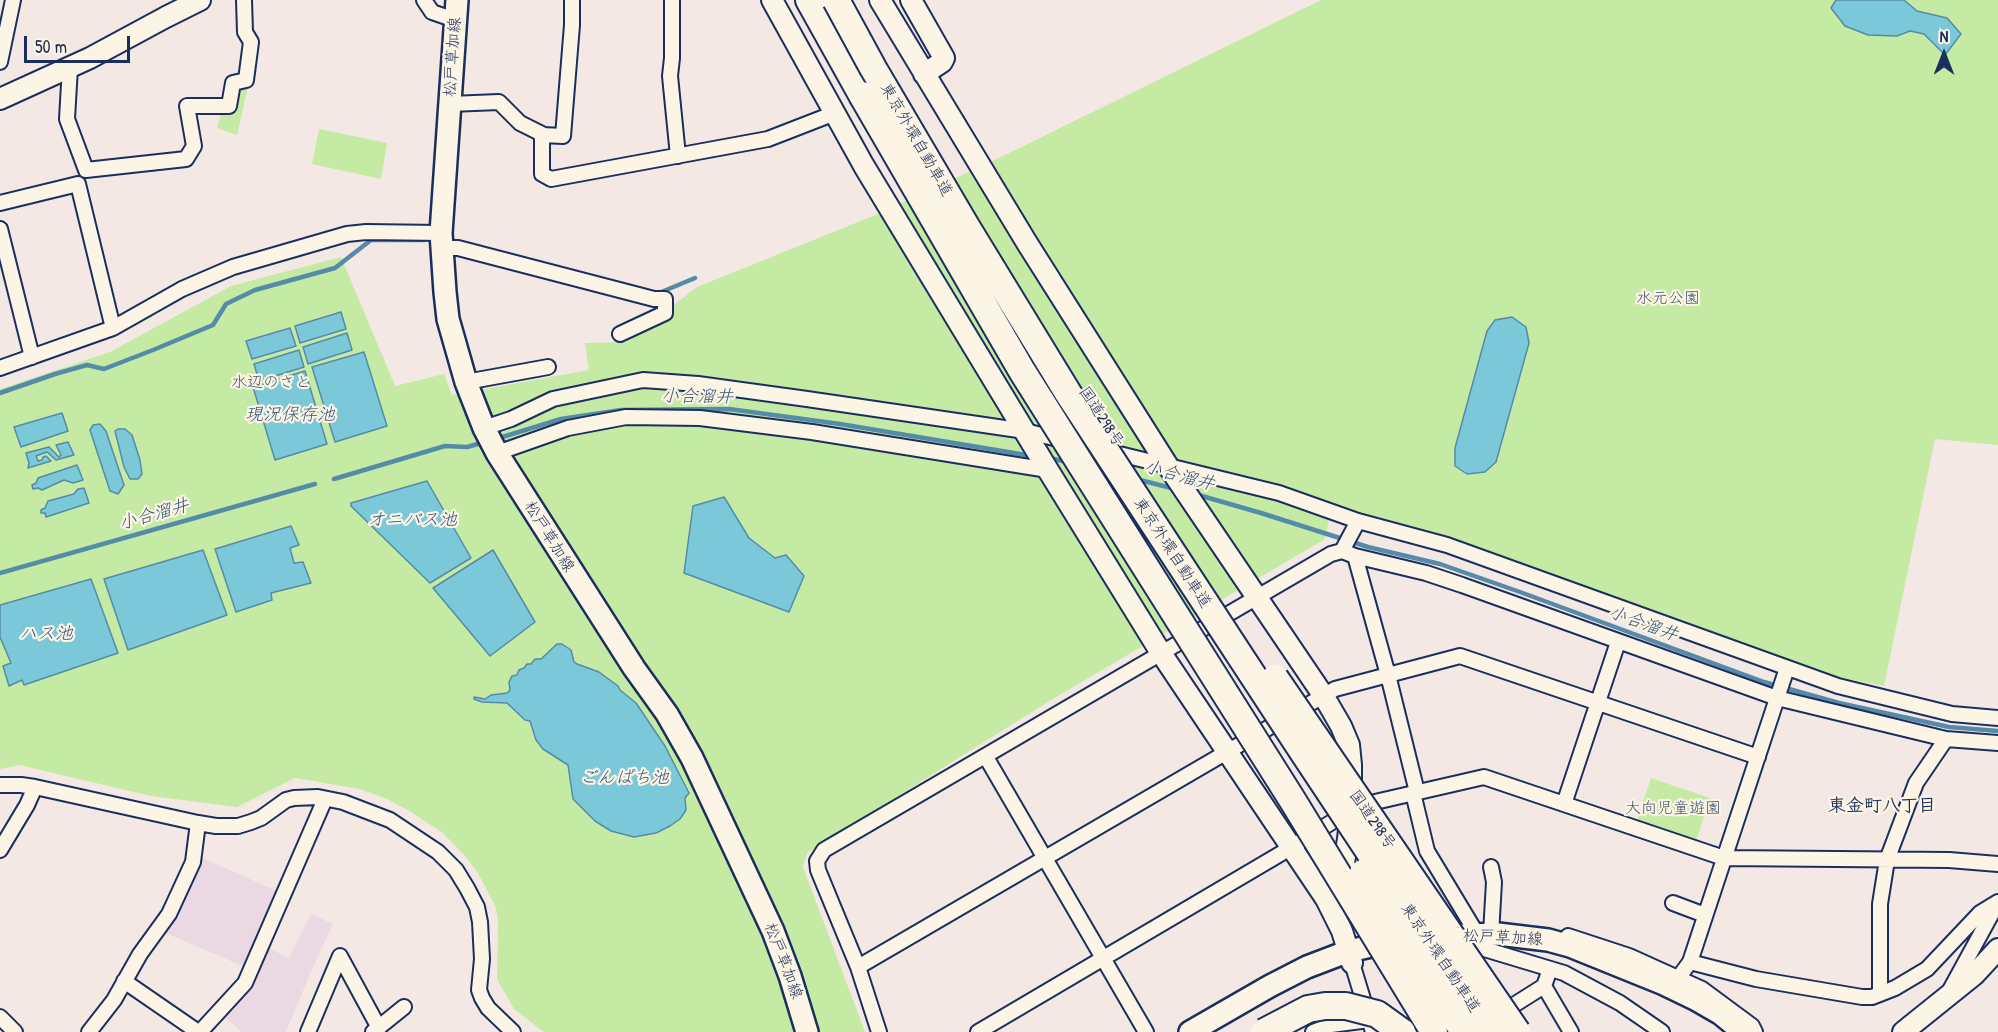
<!DOCTYPE html>
<html>
<head>
<meta charset="utf-8">
<style>
  body { margin:0 }
  #map { position:relative; width:1998px; height:1032px; overflow:hidden; background:#f4e8e4; font-family:"Patrick Hand",sans-serif }
  canvas { display:block }
  .north { position:absolute; left:1914px; top:24px; width:60px; height:60px; -webkit-text-stroke:4px #fcf5e5; paint-order:stroke; rotate:0deg; font-size:16px; font-weight:700; line-height:24px; text-align:center; color:#1b2f5e }
  .north::after { content:''; display:block; margin:auto; width:21px; height:27px; background:#1b2f5e; clip-path:polygon(50% 0,100% 100%,50% 72%,0 100%) }
  .scale { position:absolute; left:24px; top:36px; width:106px; height:27px; box-sizing:border-box; border:3px solid #1b2f5e; border-top:0; padding-left:8px; font-size:18px; line-height:21px; white-space:nowrap; color:#1b2f5e; -webkit-text-stroke:4px #fcf5e5; paint-order:stroke }
</style>
</head>
<body>
<div id="map">
<canvas width="1998" height="1032"></canvas>
<div class="north">N</div>
<div class="scale">50 m</div>
</div>
<script>
const context = document.querySelector('canvas').getContext('2d');
context.lineJoin = 'round';
function fill(path, color) {
  context.fillStyle = color;
  context.fill(path, 'evenodd');
}
function toPath(rows) {
  const path = new Path2D();
  for (const r of rows) {
    path.moveTo(r[0], r[1]);
    for (let i = 2; i < r.length; i += 2) path.lineTo(r[i], r[i + 1]);
  }
  return path;
}
function stroke(path, color, width, dash) {
  context.strokeStyle = color;
  context.lineWidth = width;
  context.lineCap = dash ? 'butt' : 'round';
  context.setLineDash(dash || []);
  context.stroke(path);
}
function label(font, color, halo, rows, align = 'center') {
  context.font = font + ' "Patrick Hand","Klee One",sans-serif';
  context.lineWidth = 4.5;
  context.setLineDash([]);
  context.textBaseline = 'middle';
  context.strokeStyle = halo;
  context.fillStyle = color;
  for (const [text, x, y, turn = 0] of rows) {
    context.save();
    context.translate(x, y);
    context.rotate((+turn || 0) * Math.PI / 180);
    context.textAlign = isNaN(turn) ? turn : align;
    if (halo) context.strokeText(text, 0, 0);
    context.fillText(text, 0, 0);
    context.restore();
  }
}
fill(toPath([
  [198,856,279,892,258,943,289,958,311,914,333,924,312,969,286,1032,242,1032,225,1017,252,989,260,972,247,968,161,931]
]), '#ead8e3');
fill(toPath([
  [1321,0,1998,0,1998,445,1935,439,1884,686,1838,677,1449,540,1381,518,1332,504,1325,539,1051,700,807,853,803,867,865,1032,544,1032,514,1009,497,979,498,922,496,908,478,873,465,856,443,833,408,810,387,799,360,789,295,778,237,807,151,796,19,765,0,769,0,389,110,352,231,286,341,257,395,386,444,374,452,395,589,370,585,343,626,342,697,287,873,216,1001,157],
  [249,82,237,135,217,128,222,109,235,85],
  [319,129,387,143,381,179,312,164],
  [1651,778,1710,798,1696,841,1637,821]
]), '#c5eaa3');
const water = toPath([
  [1836,0,1904,0,1917,11,1947,18,1961,34,1945,55,1924,34,1910,31,1897,36,1868,35,1845,26,1831,8,1836,0],
  [341,312,346,329,300,343,295,326,341,312],
  [1512,317,1526,327,1529,343,1496,462,1485,472,1467,474,1455,466,1455,448,1487,331,1495,320,1512,317],
  [290,328,296,346,252,359,246,341,290,328],
  [347,333,352,350,308,364,303,347,347,333],
  [299,350,304,367,259,381,254,364,299,350],
  [364,352,387,426,335,442,312,367,364,352],
  [305,371,327,444,275,460,253,387,305,371],
  [62,413,68,431,21,447,14,427,62,413],
  [100,424,106,431,124,485,118,494,110,491,90,430,93,425,100,424],
  [118,429,125,429,132,435,140,460,142,474,138,479,130,479,124,467,115,431,118,429],
  [68,442,74,455,56,460,47,452,36,456,38,461,42,460,43,457,46,456,51,461,28,468,29,463,26,453,49,447,59,457,61,455,56,445,68,442],
  [77,465,83,480,73,483,64,480,42,490,38,488,33,489,32,485,36,483,38,478,77,465],
  [427,481,471,558,430,583,351,506,351,503,427,481],
  [84,488,89,503,46,517,45,513,41,513,41,510,45,508,48,501,74,494,78,489,84,488],
  [724,497,749,538,775,558,786,555,804,576,789,612,684,573,693,506,724,497],
  [291,526,299,545,290,548,294,563,303,562,311,583,271,593,272,600,236,612,215,549,291,526],
  [203,550,227,615,128,650,104,579,203,550],
  [493,550,535,622,490,656,433,588,493,550],
  [91,579,118,653,24,685,22,680,9,686,3,666,11,663,0,637,0,605,91,579],
  [557,644,562,644,571,650,574,662,577,664,599,672,618,686,620,690,636,703,665,746,689,793,685,798,686,810,680,819,670,826,656,833,634,837,611,831,595,821,573,799,568,765,543,749,536,740,530,721,525,720,507,703,482,702,474,699,474,697,485,699,491,695,507,693,510,690,509,682,512,676,517,675,519,670,524,668,527,664,531,664,535,659,541,659,557,644]
]);
fill(water, '#7bc8d9');
stroke(water, '#558ba8', 1.5);
stroke(toPath([
  [659,293,695,278],
  [0,393,55,374,87,365,104,369,153,350,213,325,226,304,255,290,335,268,371,240,424,240],
  [496,439,561,419,621,410,729,409,840,424,1032,456],
  [1049,458,1067,462],
  [334,479,445,446,467,447,485,442],
  [1136,479,1175,489],
  [1195,494,1261,513,1368,547,1440,564,1520,592,1764,682,1839,703,1949,727,1998,731],
  [0,573,315,484]
]), '#558ba8', 4.5);
const street = toPath([
  [424,0,432,12,455,20],
  [572,0,572,25,563,136,542,135,542,174,551,179,768,139,835,113],
  [672,0,672,58,670,76,678,156],
  [0,62,13,0],
  [70,67,67,119,86,170,186,159,194,146,187,106,229,106,233,83,246,80,251,42,245,32,244,0],
  [450,104,499,102,520,123,544,135],
  [0,203,78,184,113,328],
  [0,229,32,357],
  [441,248,458,248,654,299,665,299,665,313,620,334],
  [0,368,113,328,182,289,233,267,347,234,366,232,441,233],
  [466,382,548,367],
  [484,428,511,419,553,399,643,380,698,384,807,399,1025,431,1279,493,1358,521,1447,545,1838,686,1952,714,1998,718],
  [497,453,568,428,626,417,700,418,812,432,1048,470],
  [1342,551,1358,521],
  [1355,556,1388,675,1417,792],
  [986,757,1146,1032],
  [1758,757,1460,656,1335,689,858,967,818,870,817,861,824,850,1331,554,1342,551,1355,556,1426,573,1462,585,1777,698,1946,739,1998,743],
  [0,785,21,785,35,787,198,823,216,826,238,826,251,822,261,818,286,800,294,798,318,797,343,802,390,820,438,852,456,870,467,888,477,907,480,922,482,959,479,990,482,998,488,1008,513,1032],
  [1413,793,1427,851,1477,934],
  [1564,804,1618,642],
  [0,850,27,805,35,787],
  [1491,867,1494,882,1491,934],
  [1673,903,1705,915],
  [1568,936,1629,956,1702,989,1752,1026,1755,1032],
  [1471,945,1564,973,1620,1003,1662,1032],
  [1690,962,1787,668],
  [1352,963,1373,1032],
  [858,967,879,1032],
  [1679,977,1690,962,1756,979,1862,997,1872,997,1895,988,1927,969,1980,913,1998,902],
  [124,981,198,1032],
  [1544,986,1571,1032],
  [1950,990,1997,904],
  [1880,994,1880,904,1887,860,1916,783,1946,739],
  [1498,1015,1544,986,1550,969],
  [0,1017,15,1032],
  [89,1032,114,1000,140,954,169,914,193,862,198,823],
  [200,1032,245,983,325,799],
  [308,1032,340,956,379,1028],
  [373,1032,404,1007],
  [978,1032,1292,847,1351,810,1375,802,1484,777,1724,858,1949,860,1998,864],
  [1313,1032,1331,1025,1369,1020]
]);
const secondary = toPath([
  [772,0,864,166,1048,470,1161,653,1326,899,1342,931,1352,963],
  [880,0,1027,243,1168,466,1323,695,1341,726,1349,745,1351,765,1351,810,1348,839,1340,886],
  [911,0,944,58,942,62,924,74],
  [0,99,90,58,166,17,200,0],
  [1903,1032,1974,975,1998,949]
]);
const primary = toPath([
  [457,0,441,233,445,292,448,319,466,382,484,428,497,453,634,668,667,714,692,758,773,931,790,976,807,1032],
  [1439,936,1498,934,1548,940,1570,946,1664,984,1695,999,1721,1014,1743,1032],
  [1190,1032,1270,986,1307,967,1349,951,1393,941]
]);
const highway = toPath([
  [809,0,862,95]
]);
stroke(street, '#1b2f5e', 18);
stroke(secondary, '#1b2f5e', 24);
stroke(primary, '#1b2f5e', 26);
stroke(highway, '#1b2f5e', 30);
stroke(street, '#fcf5e5', 14);
stroke(secondary, '#fcf5e5', 20);
stroke(primary, '#fcf5e5', 21);
stroke(highway, '#fcf5e5', 26);
const highwayBridge = toPath([
  [836,0,873,68,966,226,1068,393,1303,752,1489,1032],
  [862,95,1022,371,1293,801,1434,1032],
  [1275,678,1517,1032],
  [1363,873,1464,1032],
  [1264,1032,1308,1009,1325,1006,1346,1006,1377,1014,1402,1032]
]);
stroke(highwayBridge, '#1b2f5e', 30, []);
stroke(highwayBridge, '#fcf5e5', 26);
label('16px', '#1b2f5e', '#fcf5e5', [
  ["松戸草加線",453,57,-86],
  ["東京外環自動車道",916,140,60],
  ["国道298号",1101,417,57],
  ["松戸草加線",549,537,58],
  ["東京外環自動車道",1172,553,57],
  ["国道298号",1372,820,55],
  ["松戸草加線",1503,938,3],
  ["東京外環自動車道",1440,958,56],
  ["松戸草加線",783,961,69]
]);
label('16px', '#3d546c', '#fcf5e5', [
  ["水元公園",1668,299],
  ["水辺のさと",271,383],
  ["大向児童遊園",1673,809]
]);
label('italic 18px', '#33557d', '#fcf5e5', [
  ["小合溜井",697,397,1],
  ["現況保存池",290,415],
  ["小合溜井",1179,476,15],
  ["小合溜井",154,515,-16],
  ["オニバス池",412,520],
  ["小合溜井",1643,624,20],
  ["ハス池",46,634],
  ["ごんぱち池",624,778]
]);
label('bold 18px', '#1b2f5e', '#fcf5e5', [
  ["東金町八丁目",1882,806]
]);
</script>
</body>
</html>
